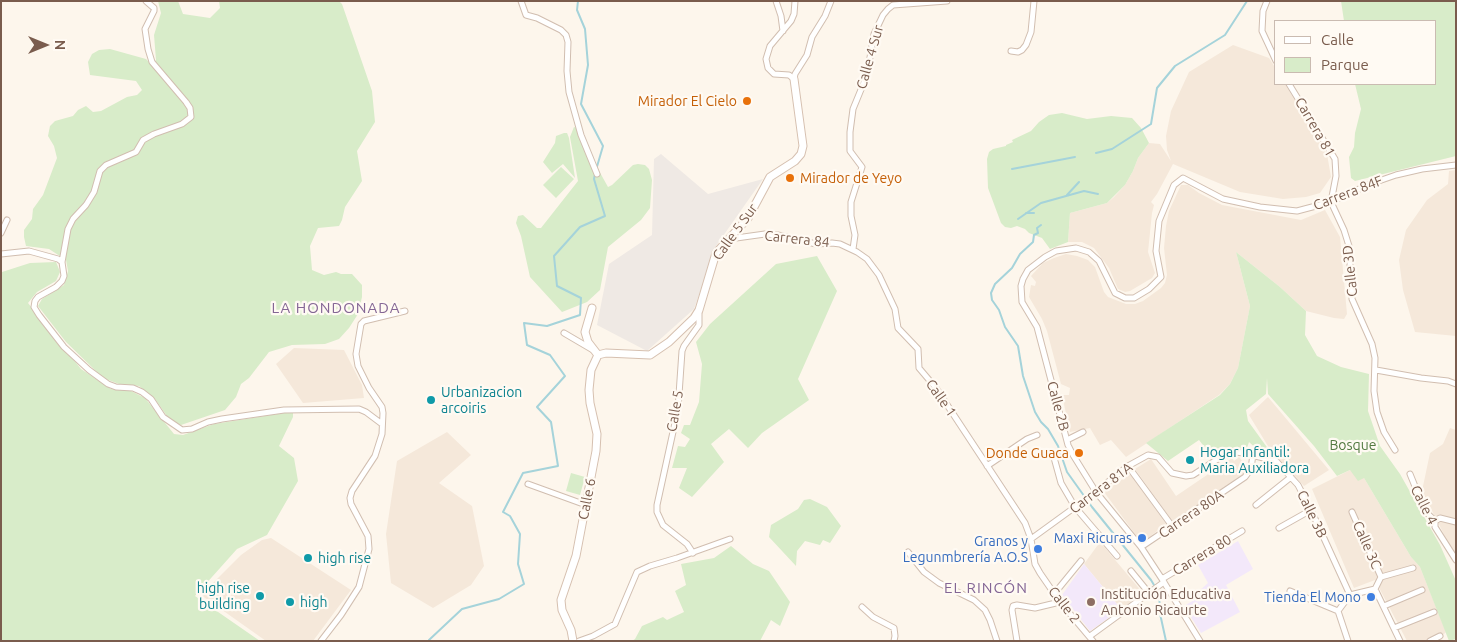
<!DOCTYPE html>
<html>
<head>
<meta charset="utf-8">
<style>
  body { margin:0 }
  #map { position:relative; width:1457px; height:642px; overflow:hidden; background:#fdf6ec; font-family:Ubuntu,sans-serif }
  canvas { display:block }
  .frame { position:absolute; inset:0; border:2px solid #7a5c4d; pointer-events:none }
  .legend { position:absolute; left:1274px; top:20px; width:162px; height:65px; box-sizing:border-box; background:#fffaf3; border:1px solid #cabbb1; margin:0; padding:6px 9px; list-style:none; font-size:15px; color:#7a5c4d }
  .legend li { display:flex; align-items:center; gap:10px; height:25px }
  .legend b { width:25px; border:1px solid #cabbb1 }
  .north { position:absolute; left:20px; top:20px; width:50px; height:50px; -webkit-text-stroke:4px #fffaf3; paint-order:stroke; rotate:90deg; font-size:14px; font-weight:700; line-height:20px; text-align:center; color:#7a5c4d }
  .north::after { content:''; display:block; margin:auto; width:18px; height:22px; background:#7a5c4d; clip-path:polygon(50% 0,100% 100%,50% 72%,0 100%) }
</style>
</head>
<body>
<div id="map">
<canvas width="1457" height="642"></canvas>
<div class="frame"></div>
<ul class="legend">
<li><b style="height:6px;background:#fff"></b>Calle</li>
<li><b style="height:14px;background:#d8ecc9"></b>Parque</li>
</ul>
<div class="north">N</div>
</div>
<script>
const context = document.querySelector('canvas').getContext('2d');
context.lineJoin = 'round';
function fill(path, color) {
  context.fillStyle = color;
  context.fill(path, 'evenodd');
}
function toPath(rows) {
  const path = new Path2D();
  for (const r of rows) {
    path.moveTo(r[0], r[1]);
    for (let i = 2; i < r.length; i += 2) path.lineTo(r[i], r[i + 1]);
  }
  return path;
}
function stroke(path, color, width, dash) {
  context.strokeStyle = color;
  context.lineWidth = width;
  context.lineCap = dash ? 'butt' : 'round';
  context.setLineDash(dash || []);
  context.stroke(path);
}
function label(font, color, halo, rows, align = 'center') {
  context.font = font + ' Ubuntu,sans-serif';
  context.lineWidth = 4.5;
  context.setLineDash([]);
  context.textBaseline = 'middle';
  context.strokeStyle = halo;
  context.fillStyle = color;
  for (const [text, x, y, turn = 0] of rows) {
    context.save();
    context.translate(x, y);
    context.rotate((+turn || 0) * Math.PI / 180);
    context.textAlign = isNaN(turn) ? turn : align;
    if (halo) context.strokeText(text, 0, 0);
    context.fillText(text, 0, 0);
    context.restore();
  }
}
fill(toPath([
  [1233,45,1269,58,1276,69,1276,84,1285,84,1327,154,1331,177,1320,193,1306,197,1283,199,1240,192,1173,164,1157,194,1151,202,1154,205,1152,213,1148,252,1155,273,1152,278,1130,291,1125,292,1118,289,1109,268,1094,248,1082,242,1068,242,1070,213,1107,203,1114,197,1125,185,1133,171,1138,158,1149,143,1160,144,1171,161,1167,150,1166,136,1171,111,1189,72],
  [1456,170,1456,336,1415,332,1403,290,1399,260,1406,230,1427,200,1448,184,1449,171],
  [1181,185,1188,185,1199,193,1222,205,1301,220,1325,210,1340,237,1347,314,1344,319,1334,318,1306,311,1280,287,1236,252,1250,306,1238,368,1230,384,1219,395,1126,457,1111,440,1100,445,1090,428,1070,432,1062,395,1069,395,1070,388,1061,384,1047,331,1042,319,1029,297,1031,285,1035,286,1036,282,1031,276,1043,263,1054,258,1066,254,1077,256,1088,260,1095,267,1104,292,1108,297,1126,304,1135,304,1143,301,1161,288,1165,283,1167,275,1164,248,1166,226,1169,211],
  [294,348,344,350,362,385,364,398,303,403,276,364],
  [1268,397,1329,470,1304,486,1271,451,1249,415],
  [1450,428,1456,430,1456,558,1422,491,1430,453,1443,444],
  [447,432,471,455,439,483,472,506,484,566,471,585,433,608,391,583,386,534,397,461],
  [1239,457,1245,465,1243,467,1245,473,1173,522,1135,469,1151,459,1176,496,1232,458,1234,461],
  [1350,470,1364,478,1411,557,1420,567,1446,632,1437,641,1407,641,1375,580,1354,588,1312,489],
  [1130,474,1166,524,1143,542,1141,542,1104,492],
  [271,538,351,590,313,641,266,641,201,595,241,555,262,540],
  [1100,542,1143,593,1121,609,1084,564]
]), '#f5e8da');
fill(toPath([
  [661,154,708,194,763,179,716,246,694,309,647,351,597,325,609,264,652,235,654,159]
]), '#efe9e4');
fill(toPath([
  [1238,541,1253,569,1226,585,1240,612,1201,633,1184,606,1199,597,1198,592,1208,583,1198,565],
  [1084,564,1121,609,1090,631,1062,595]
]), '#f3e8fa');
fill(toPath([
  [158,1,178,1,183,14,210,18,220,8,219,1,339,1,342,4,372,91,375,122,357,151,362,181,345,207,342,220,339,226,318,228,310,246,312,270,324,275,336,272,341,274,352,274,362,285,362,297,358,314,349,328,339,339,325,344,292,345,269,352,249,378,241,384,236,397,225,410,181,425,169,419,155,399,139,386,119,384,103,378,66,342,38,306,42,299,64,285,68,271,66,260,49,249,26,246,24,237,24,230,32,219,33,209,43,195,57,158,54,146,48,136,50,126,55,121,73,116,78,110,86,106,93,112,101,111,127,97,137,95,142,90,136,81,90,75,88,62,92,54,99,50,110,49,146,59,152,65,156,60,154,35,161,13],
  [1341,1,1456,1,1456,156,1355,181,1351,178,1349,157,1354,147,1355,133,1361,109,1355,84,1436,84,1436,21,1344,21],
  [1062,113,1087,119,1111,116,1132,118,1141,128,1149,143,1138,158,1133,171,1125,185,1107,203,1070,213,1068,242,1050,249,1042,238,1029,233,1025,229,1017,226,1011,228,1005,227,1001,223,988,188,987,159,989,152,993,149,1006,146,1006,145,1013,142,1012,140,1031,131,1039,122,1049,115],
  [574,127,577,128,583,142,608,187,612,185,633,165,638,164,645,165,649,169,652,180,650,208,641,220,608,247,600,290,587,302,562,312,530,277,521,236,516,223,518,216,523,215,537,228,541,228,578,181,570,137],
  [564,133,567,133,569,138,575,178,563,164,552,173,543,162,555,143,556,136],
  [561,167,574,179,556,198,543,185],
  [1236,252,1280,287,1306,311,1305,335,1317,356,1341,367,1369,374,1368,411,1380,446,1400,474,1440,545,1456,581,1456,639,1449,641,1420,567,1411,557,1364,478,1358,481,1350,470,1337,476,1314,446,1268,394,1267,378,1266,394,1246,410,1248,421,1269,450,1261,453,1249,442,1246,451,1213,458,1199,440,1168,461,1146,443,1220,395,1230,384,1238,368,1250,306],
  [817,256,837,291,798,379,809,400,762,433,748,448,729,429,711,444,724,462,692,497,679,488,687,468,672,468,678,446,685,447,690,439,681,433,684,425,690,425,699,402,702,364,696,342,710,324,776,264],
  [56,262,60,272,56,281,37,292,28,303,81,369,111,389,131,391,145,398,174,434,183,435,214,424,290,412,293,413,293,417,279,446,294,458,298,481,267,535,237,549,195,596,260,641,1,641,1,271,2,272,30,263],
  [571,473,585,477,580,495,566,491],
  [810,499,827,507,841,526,830,543,823,540,820,545,805,541,797,551,796,566,769,537,771,525,798,509,804,500],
  [731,546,753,564,769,571,790,602,780,626,771,620,760,641,632,641,635,639,642,626,663,617,667,620,684,612,675,591,686,585,681,564,714,558]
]), '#d8ecc9');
stroke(toPath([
  [578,1,577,10,585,29,588,65,581,104,603,146,596,170],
  [1096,153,1112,149,1151,124,1157,88,1175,66,1225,35,1247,1],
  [1012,169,1075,157],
  [1067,195,1079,182],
  [1026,213,1034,213],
  [1018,219,1041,203,1084,191,1098,194],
  [1041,225,1037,228,1038,233,1034,235,1033,242,1020,254,1012,268,995,284,991,293,992,300,999,310,1005,327,1018,346,1023,376,1035,412,1041,422,1048,429,1058,446,1067,472,1092,507,1151,580,1160,595,1159,609,1166,641],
  [430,641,429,640,462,609,499,599,524,584,518,564,520,534,510,516,503,512,523,473,558,466,551,422,537,407,565,376,550,355,527,345,524,323,547,326,580,315,581,298,557,286,554,256,580,227,605,216,594,179,595,174]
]), '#a5d3da', 2);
const street = toPath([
  [521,1,526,15,537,18,561,30,566,35,568,42,567,71,569,92,581,135,597,174],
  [776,1,781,16,783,31],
  [795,1,794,14,791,21,770,46,766,59,768,68,774,74,789,75,794,79,795,74,807,55,812,37,825,16,831,1],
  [1267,1,1263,11,1262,31,1276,61],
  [1011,51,1018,52,1022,50,1026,45,1031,32,1034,1],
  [1289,84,1335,159,1336,176,1331,202],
  [1331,202,1344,230,1349,246,1352,299,1372,344,1375,358,1374,391,1377,412,1384,432,1395,450],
  [1,233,7,220],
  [729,239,765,234,778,235,816,244,832,243,840,244,857,252,867,259,879,275,895,309,898,328,918,349,919,368,936,388,1025,523,1031,539,1035,564,1040,573,1060,602,1093,641],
  [853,249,855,235,851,216,851,202,862,167,850,151,850,132,853,109,867,75,874,34,883,15,888,9,893,5,947,1],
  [1,254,29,251,58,259,62,262,64,276,62,281,56,287,38,297,35,301,34,307,39,315,64,347,89,370,108,384,116,387,133,388,142,392,151,399,163,417,182,430,192,429,208,422,222,419,284,410,359,409,366,412,382,424],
  [62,262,68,229,73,219,86,205,94,192,100,171,106,165,136,152,143,140,154,134,182,124,191,117,190,108,186,102,152,62,148,49,145,29,154,11,154,8,146,1],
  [564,333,593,350],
  [1376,370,1421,378,1448,381,1456,384],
  [1067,440,1083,432],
  [1053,454,1061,483,1075,507,1117,556],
  [987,466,1027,439,1037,435],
  [1128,466,1172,526],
  [1410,474,1425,511,1435,521,1435,527,1456,560],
  [528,484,586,505],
  [1256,505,1291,477],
  [1352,512,1381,577],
  [1435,521,1440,518,1456,522],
  [1279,528,1311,510],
  [1031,539,1093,494,1128,466,1148,455,1158,457,1172,473,1186,476,1193,475,1221,457,1236,452,1243,453,1276,461,1298,485,1311,510,1350,595],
  [1141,547,1245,477,1251,469,1253,454],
  [908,552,924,572,939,583,974,600,985,610,990,620,997,641],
  [693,553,687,544,663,525,657,512,657,505,678,409,682,351,684,346,699,325,699,311],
  [1131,571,1149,593],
  [1162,579,1242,531],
  [1375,589,1400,641],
  [1290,591,1338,611,1350,595,1375,589,1381,577,1413,568],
  [1054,594,1081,561],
  [1384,606,1422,590],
  [862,607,873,617,894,628,895,636,894,641],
  [1338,611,1348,641],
  [1394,628,1434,612],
  [1090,636,1164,582],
  [321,641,341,615,359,587,369,549,368,536,351,504,350,498,352,491,375,456,382,434,383,413,382,407,369,388,358,366,356,354,361,324,364,321,405,311],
  [579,641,593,636,615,624,637,572,650,566,677,558,730,539],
  [1017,641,1012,610,1013,606,1017,605,1035,608,1060,602],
  [1200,641,1162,579,1141,547,1096,492,1073,455,1068,445,1037,327,1022,302,1021,286,1023,279,1028,270,1045,257,1056,251,1076,248,1089,252,1099,261,1115,293,1125,298,1134,298,1149,289,1161,277,1156,251,1159,221,1174,185,1183,178,1223,199,1260,207,1297,211,1331,202,1370,184,1396,175,1422,169,1456,165],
  [1430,641,1440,636]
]);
const secondary = toPath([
  [592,308,585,332,588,342,598,355],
  [598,355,606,353,650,355,669,342,694,318,699,310,716,253,748,218,770,177,795,161,801,154,803,146,794,79],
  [573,641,571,630,562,610,561,600,576,556,596,451,597,434,590,403,589,390,591,370,598,355]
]);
stroke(street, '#d1beb0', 7);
stroke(secondary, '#d6c0b0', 9);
stroke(street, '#fff', 5);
stroke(secondary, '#fff', 7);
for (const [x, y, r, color] of [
  [747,101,5,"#e8710a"],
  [790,178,5,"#e8710a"],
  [431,400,5,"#0f9aa8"],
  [1079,453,5,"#e8710a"],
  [1190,460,5,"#0f9aa8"],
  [1142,538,5,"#3f7fe0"],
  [1038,549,5,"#3f7fe0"],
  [308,558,5,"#0f9aa8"],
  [260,596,5,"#0f9aa8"],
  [1371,597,5,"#3f7fe0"],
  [290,602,5,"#0f9aa8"],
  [1091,602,5,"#8d6e63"]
]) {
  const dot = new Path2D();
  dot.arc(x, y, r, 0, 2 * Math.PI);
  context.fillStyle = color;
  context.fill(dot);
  stroke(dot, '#fffaf3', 2);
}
label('14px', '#7a5c4d', '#fffaf3', [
  ["Calle 4 Sur",870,57,-74],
  ["Carrera 81",1315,127,60],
  ["Carrera 84F",1348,193,-21],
  ["Calle 5 Sur",735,232,-54],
  ["Carrera 84",797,239,6],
  ["Calle 3D",1350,271,-96],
  ["Calle 1",941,398,55],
  ["Calle 2B",1058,406,75],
  ["Calle 5",675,411,-80],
  ["Carrera 81A",1101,488,-37],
  ["Calle 6",587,499,-79],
  ["Calle 4",1424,505,63],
  ["Carrera 80A",1191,514,-34],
  ["Calle 3B",1312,514,64],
  ["Calle 3C",1367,545,66],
  ["Carrera 80",1202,555,-31],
  ["Calle 2",1064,605,52]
]);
label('14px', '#c56008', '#fffaf3', [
  ["Mirador El Cielo",737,101],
  ["Mirador de Yeyo",800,178,"left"],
  ["Donde Guaca",1069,453]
], 'right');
label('14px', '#0d838f', '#fffaf3', [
  ["Urbanizacion",441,392],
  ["arcoiris",441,408],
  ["Hogar Infantil:",1200,452],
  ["Maria Auxiliadora",1200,468],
  ["high rise",318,558],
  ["high rise",250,588,"right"],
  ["building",250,604,"right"],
  ["high",300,602]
], 'left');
label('14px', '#537a41', '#fffaf3', [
  ["Bosque",1353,445]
]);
label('14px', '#366cbe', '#fffaf3', [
  ["Maxi Ricuras",1132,538],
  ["Granos y",1028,541],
  ["Legunmbrería A.O.S",1028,557],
  ["Tienda El Mono",1361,597]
], 'right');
label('14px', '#785e54', '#fffaf3', [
  ["Institución Educativa",1101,594],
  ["Antonio Ricaurte",1101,610]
], 'left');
context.letterSpacing = '1px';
label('15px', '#846695', '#fffaf3', [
  ["LA HONDONADA",336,308],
  ["EL RINCÓN",986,588]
]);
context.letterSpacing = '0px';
</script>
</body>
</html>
